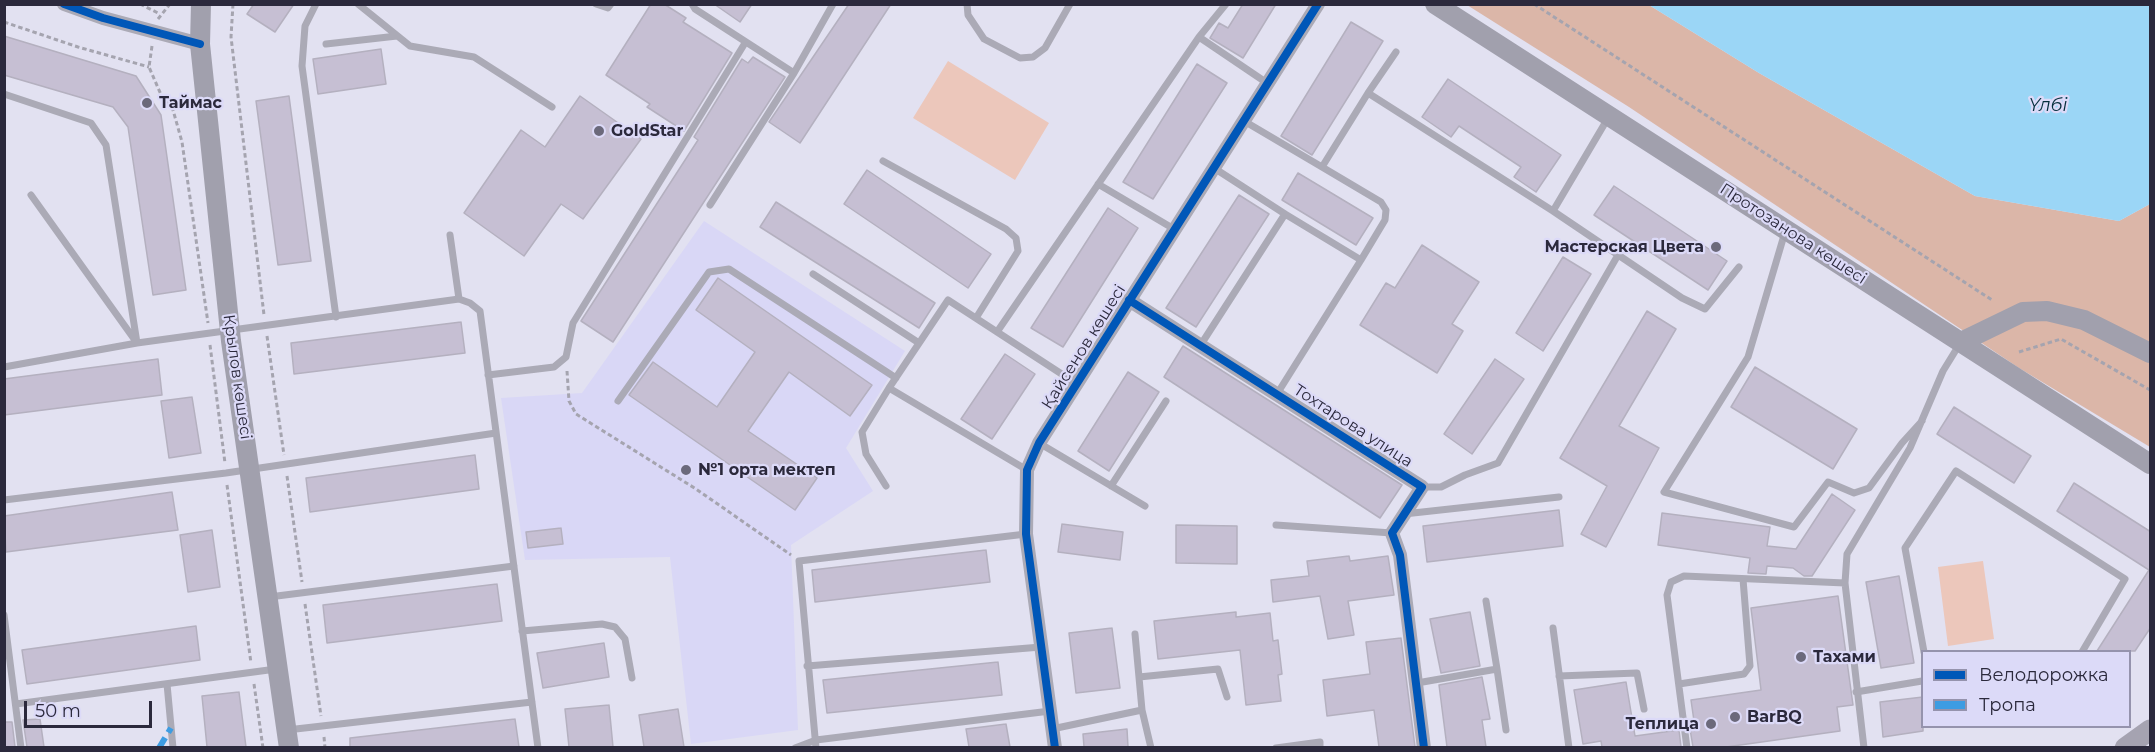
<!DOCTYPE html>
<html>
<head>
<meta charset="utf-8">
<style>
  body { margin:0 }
  #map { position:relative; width:2155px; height:752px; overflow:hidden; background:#e2e1f1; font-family:Montserrat,sans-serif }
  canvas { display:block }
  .frame { position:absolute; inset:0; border:6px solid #2b293c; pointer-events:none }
  .legend { position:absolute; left:1921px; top:650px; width:210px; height:78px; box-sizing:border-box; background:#dcdaf8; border:2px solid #9593ad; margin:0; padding:8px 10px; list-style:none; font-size:18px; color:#2b293c }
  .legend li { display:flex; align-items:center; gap:12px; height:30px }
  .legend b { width:30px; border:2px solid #9593ad }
  .scale { position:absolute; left:24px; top:701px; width:128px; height:27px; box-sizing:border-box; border:3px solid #2b293c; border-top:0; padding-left:8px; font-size:18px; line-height:21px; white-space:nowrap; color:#2b293c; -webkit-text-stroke:4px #dcdaf8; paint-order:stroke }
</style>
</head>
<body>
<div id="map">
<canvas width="2155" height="752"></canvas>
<div class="frame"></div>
<ul class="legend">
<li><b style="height:8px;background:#0057b8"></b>Велодорожка</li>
<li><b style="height:8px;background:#3d9ce2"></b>Тропа</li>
</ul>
<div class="scale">50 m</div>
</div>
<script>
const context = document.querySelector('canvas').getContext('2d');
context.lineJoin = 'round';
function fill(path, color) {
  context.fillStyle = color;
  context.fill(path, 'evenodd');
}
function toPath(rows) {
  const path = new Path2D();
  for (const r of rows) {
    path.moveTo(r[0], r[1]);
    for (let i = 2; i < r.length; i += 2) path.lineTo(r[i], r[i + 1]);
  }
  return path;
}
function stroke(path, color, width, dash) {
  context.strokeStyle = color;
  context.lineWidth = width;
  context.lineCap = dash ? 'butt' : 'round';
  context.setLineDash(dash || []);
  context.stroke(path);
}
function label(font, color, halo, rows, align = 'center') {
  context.font = font + ' Montserrat,sans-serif';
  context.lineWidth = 4.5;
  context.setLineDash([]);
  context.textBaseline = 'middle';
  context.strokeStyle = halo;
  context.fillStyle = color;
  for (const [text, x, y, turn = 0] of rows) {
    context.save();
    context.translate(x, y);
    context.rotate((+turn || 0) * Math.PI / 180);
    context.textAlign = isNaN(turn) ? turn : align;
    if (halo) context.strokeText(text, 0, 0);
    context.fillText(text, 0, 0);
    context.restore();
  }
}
fill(toPath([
  [704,221,905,351,846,448,873,491,791,545,798,730,691,744,670,557,525,560,501,398,582,393]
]), '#d9d7f6');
fill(toPath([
  [948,61,1049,123,1015,180,913,118],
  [1983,561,1994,639,1948,646,1938,567]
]), '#ecc7bb');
fill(toPath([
  [1467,5,1649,5,1759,73,1975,196,2119,221,2150,204,2150,447,2019,368,1629,107]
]), '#dbb6a8');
fill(toPath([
  [1649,5,2150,5,2150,204,2119,221,1975,196,1759,73]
]), '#9bd6f6');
const building = toPath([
  [254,4,294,4,275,32,247,14,254,4],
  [651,4,664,4,686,18,683,22,732,53,684,131,647,107,650,104,606,75,651,4],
  [714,4,752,4,740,22,714,4],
  [849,4,891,4,800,143,769,122,849,4],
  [1243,4,1276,4,1243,58,1210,38,1219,23,1228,28,1243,4],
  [1351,22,1383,41,1312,155,1281,136,1351,22],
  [4,36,136,76,161,115,186,290,153,295,128,127,113,107,4,75,4,36],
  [381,49,386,84,318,94,313,59,381,49],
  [753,57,785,77,613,342,581,321,698,140,694,137,742,59,748,63,753,57],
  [1197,64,1227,83,1153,199,1123,182,1197,64],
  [1448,79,1561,155,1536,192,1514,177,1521,167,1459,126,1451,137,1422,117,1448,79],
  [289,96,311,261,278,265,256,101,289,96],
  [580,96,641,139,583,219,561,204,524,256,464,213,521,130,545,147,580,96],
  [867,170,991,254,968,288,844,204,867,170],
  [1298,173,1373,218,1356,245,1282,200,1298,173],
  [1614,186,1727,261,1708,290,1594,215,1614,186],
  [1239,195,1269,214,1196,327,1166,308,1239,195],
  [776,202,935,303,919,328,760,227,776,202],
  [1108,208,1138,228,1063,347,1031,328,1108,208],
  [1422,245,1479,282,1452,324,1463,331,1437,373,1360,325,1386,283,1395,288,1422,245],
  [1563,257,1591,274,1543,351,1516,333,1563,257],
  [718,278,872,385,850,416,789,372,748,431,817,478,795,510,629,395,653,362,717,407,755,352,696,310,718,278],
  [1647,311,1676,329,1619,426,1659,448,1606,547,1581,534,1607,486,1560,458,1647,311],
  [461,322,465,353,294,374,291,343,461,322],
  [1183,346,1402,485,1380,518,1164,377,1183,346],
  [1005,354,1035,374,992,439,961,419,1005,354],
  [158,359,162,395,4,415,4,379,158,359],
  [1495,359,1524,379,1472,454,1444,434,1495,359],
  [1755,367,1857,429,1833,469,1731,407,1755,367],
  [1128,372,1159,392,1109,471,1078,451,1128,372],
  [192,397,201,453,169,458,161,401,192,397],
  [1954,407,2031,456,2014,483,1937,434,1954,407],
  [475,455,479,489,310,512,306,478,475,455],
  [2074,483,2151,532,2151,627,2135,651,2097,651,2149,570,2057,511,2074,483],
  [172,492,178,530,6,552,4,516,172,492],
  [1832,494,1855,510,1812,576,1804,576,1793,568,1767,566,1766,574,1748,573,1750,558,1658,545,1662,513,1770,527,1767,546,1796,549,1832,494],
  [1559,510,1563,546,1427,562,1423,526,1559,510],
  [1062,524,1123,532,1120,560,1058,552,1062,524],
  [1176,525,1237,526,1237,564,1176,563,1176,525],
  [561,528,563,544,528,548,526,532,561,528],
  [212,530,220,587,188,592,180,535,212,530],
  [986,550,990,582,815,602,812,570,986,550],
  [1349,556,1350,561,1388,556,1394,595,1348,601,1354,635,1328,639,1320,596,1273,602,1271,580,1309,576,1307,561,1349,556],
  [1899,576,1914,663,1881,668,1866,582,1899,576],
  [497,584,502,621,327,643,323,605,497,584],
  [1838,596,1853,705,1837,707,1840,731,1726,747,1693,747,1690,729,1695,728,1691,700,1761,690,1751,608,1838,596],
  [1236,612,1236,617,1270,613,1273,641,1278,640,1282,674,1278,675,1281,701,1246,705,1240,650,1158,659,1154,621,1236,612],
  [1470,612,1480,666,1441,673,1430,619,1470,612],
  [196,626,200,660,27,684,22,650,196,626],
  [1112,628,1120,688,1076,693,1069,633,1112,628],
  [1401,638,1415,747,1379,747,1374,710,1327,716,1323,680,1370,674,1366,642,1401,638],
  [604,643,609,677,543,688,537,653,604,643],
  [998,662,1002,695,827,713,823,680,998,662],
  [1482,677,1490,719,1482,720,1486,747,1447,747,1439,685,1482,677],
  [1626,682,1635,736,1679,730,1681,747,1602,747,1601,741,1583,744,1574,690,1626,682],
  [239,692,246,747,207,747,202,696,239,692],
  [1923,697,1923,731,1883,737,1880,702,1923,697],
  [609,705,613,747,569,747,565,709,609,705],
  [678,709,684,747,644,747,639,715,678,709],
  [40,719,44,747,27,747,23,720,40,719],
  [515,719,519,747,350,747,350,738,515,719],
  [4,722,12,722,15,747,4,747,4,722],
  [1006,724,1010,747,969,747,966,729,1006,724],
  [1127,729,1128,747,1084,747,1083,734,1127,729]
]);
fill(building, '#c6bfd3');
stroke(building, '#b4b0bf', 1.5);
stroke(toPath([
  [140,4,160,14],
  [233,4,231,37,264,315],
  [1534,4,1992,300],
  [158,19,170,4],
  [4,22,78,47,149,67],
  [152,46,149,67,162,97,173,110,182,142,208,323],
  [267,336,284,455],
  [210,345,225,463],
  [2019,352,2061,339,2150,390],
  [567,371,569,401,576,414,696,489,791,555],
  [287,476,302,582],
  [227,485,251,663],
  [305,604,321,716],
  [254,684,263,748],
  [324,737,325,748]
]), '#a5a4af', 3, [4.5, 3]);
stroke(toPath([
  [316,4,305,26,302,66,336,317],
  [358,4,410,46,474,57,552,107],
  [596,4,608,8,611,4],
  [692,4,695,9,794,73,833,4],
  [967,4,968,15,984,39,1020,58,1033,57,1045,48,1070,4],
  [1226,4,1199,37,1267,83],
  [326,44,397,36],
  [1368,93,1396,52],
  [4,94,91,123,106,145,137,343,31,195],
  [1244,121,1322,167,1368,93,1553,211,1608,118],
  [883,161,1006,229,1016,238,1018,251,976,318],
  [1322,167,1381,202,1386,210,1385,220,1361,260],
  [1098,184,1174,229],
  [710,205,794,73],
  [1553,211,1682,298,1705,309,1739,267],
  [1785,232,1748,357,1664,492,1794,527,1828,482,1854,493,1869,488,1902,443,1922,421],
  [450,235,459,299],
  [813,274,919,343],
  [997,332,1199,37],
  [1200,346,1285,214,1214,168],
  [4,367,137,343,459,299,470,303,480,311,538,748],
  [488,375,554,367,566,357,573,323,745,43],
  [889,388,948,300,1077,384],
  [1277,394,1361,260,1285,214],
  [618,401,709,272,729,269,896,378],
  [1039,443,1145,506],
  [886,486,866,454,862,432,889,388,1027,470],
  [1111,486,1166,401],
  [1422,487,1441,487,1465,475,1498,463,1618,255],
  [4,500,226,473,496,433],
  [1404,514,1559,497],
  [1276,525,1392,533],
  [269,597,514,566],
  [1486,601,1497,669],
  [4,615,21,748],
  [1553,628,1569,748],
  [522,631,602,624,615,627,625,639,632,678],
  [1924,652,1905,548,1956,471,2125,579,2082,652],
  [807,666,1041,647],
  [1559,676,1637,673,1644,709],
  [1139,677,1218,669,1227,697],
  [1417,683,1497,669,1506,730],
  [167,684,173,748],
  [1679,684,1744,674,1750,666,1743,579],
  [1856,692,1922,681],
  [16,704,276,669],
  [1142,710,1151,748],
  [1052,729,1142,710,1135,634],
  [287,730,532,702],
  [795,748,816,740,1050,711],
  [816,748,799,561,1026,534],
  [1276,748,1320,742,1320,748],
  [1687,748,1667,595,1671,582,1684,576,1845,583],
  [1864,748,1845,583,1847,554,1910,448,1943,371,1959,345]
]), '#abaab6', 7);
stroke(toPath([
  [64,4,103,18,200,44],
  [1129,300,1422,487,1392,533,1400,555,1424,748],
  [1055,748,1026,534,1027,470,1039,443,1318,4]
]), '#abaab6', 14);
stroke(toPath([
  [201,4,200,44,231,341,289,748],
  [1435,4,2150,464],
  [1961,342,2023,312,2047,311,2084,320,2150,353]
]), '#a1a0ad', 20);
stroke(toPath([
  [2125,748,2150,730]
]), '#a5a3b1', 21);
stroke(toPath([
  [159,748,171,728]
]), '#3d9ce2', 6, [12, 6]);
stroke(toPath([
  [64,4,103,18,200,44],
  [1129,300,1422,487,1392,533,1400,555,1424,748],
  [1055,748,1026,534,1027,470,1039,443,1318,4]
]), '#0057b8', 8);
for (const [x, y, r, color] of [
  [147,103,6,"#6b697b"],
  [599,131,6,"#6b697b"],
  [1716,247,6,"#6b697b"],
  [686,470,6,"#6b697b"],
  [1801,657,6,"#6b697b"],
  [1735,717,6,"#6b697b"],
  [1711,724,6,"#6b697b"]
]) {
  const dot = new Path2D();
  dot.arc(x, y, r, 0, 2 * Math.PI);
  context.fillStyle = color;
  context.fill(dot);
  stroke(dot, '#dcdaf8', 2);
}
label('bold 16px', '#2b293c', '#dcdaf8', [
  ["Таймас",159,103],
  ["GoldStar",611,131],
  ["Мастерская Цвета",1704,247,"right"],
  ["№1 орта мектеп",698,470],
  ["Тахами",1813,657],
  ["BarBQ",1747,717],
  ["Теплица",1699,724,"right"]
], 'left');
label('16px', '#2b293c', '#dcdaf8', [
  ["Протозанова көшесі",1793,234,33],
  ["Қайсенов көшесі",1084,347,-58],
  ["Крылов көшесі",237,377,82],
  ["Тохтарова улица",1353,426,33]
]);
label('italic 18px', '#052e3d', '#dcdaf8', [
  ["Үлбі",2048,106]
]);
</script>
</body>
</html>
